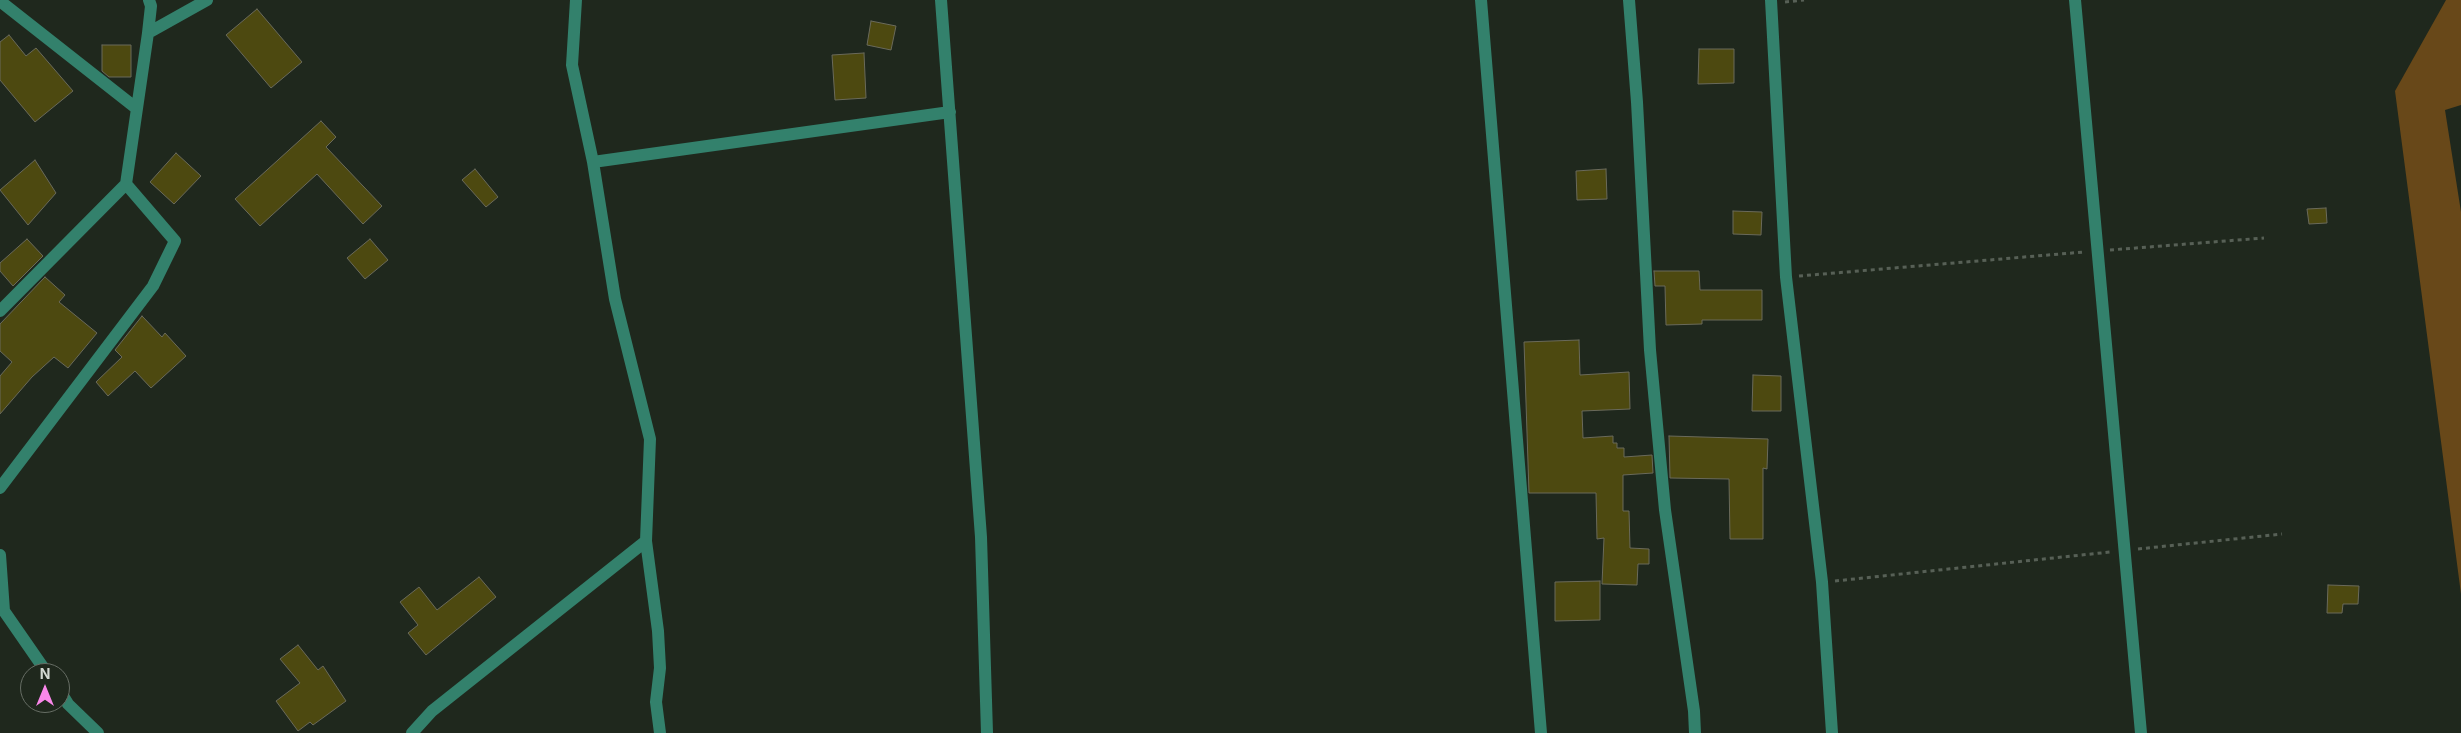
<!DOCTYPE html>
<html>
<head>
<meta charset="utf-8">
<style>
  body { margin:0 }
  #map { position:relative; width:2461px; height:733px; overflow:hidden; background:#1f281d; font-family:Inter,sans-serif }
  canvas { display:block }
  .north { position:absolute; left:20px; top:663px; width:50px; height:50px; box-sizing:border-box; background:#1f281d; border:1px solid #676e65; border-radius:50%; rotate:0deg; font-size:14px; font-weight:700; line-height:20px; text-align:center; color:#d2d8d1 }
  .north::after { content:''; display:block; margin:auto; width:18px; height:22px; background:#f987e9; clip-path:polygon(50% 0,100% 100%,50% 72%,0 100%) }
</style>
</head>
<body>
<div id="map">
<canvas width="2461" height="733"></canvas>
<div class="north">N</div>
</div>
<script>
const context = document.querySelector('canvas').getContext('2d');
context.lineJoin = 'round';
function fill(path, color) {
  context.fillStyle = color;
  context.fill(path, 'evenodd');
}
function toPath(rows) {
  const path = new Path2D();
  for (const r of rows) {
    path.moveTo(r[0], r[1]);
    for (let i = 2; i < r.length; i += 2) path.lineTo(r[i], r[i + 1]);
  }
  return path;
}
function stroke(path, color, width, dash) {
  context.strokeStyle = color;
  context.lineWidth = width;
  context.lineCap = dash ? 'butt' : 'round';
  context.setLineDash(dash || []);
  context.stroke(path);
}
fill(toPath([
  [2446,0,2461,0,2461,105,2445,110,2461,212,2461,594,2395,91]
]), '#684819');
const building = toPath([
  [257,9,302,62,271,88,226,35,257,9],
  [871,21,896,26,891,50,867,45,871,21],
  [9,35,26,56,36,48,73,91,35,122,0,80,0,42,9,35],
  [102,45,131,45,131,77,109,77,102,71,102,45],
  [1699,49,1734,49,1734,83,1698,84,1699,49],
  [864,53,866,98,835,100,832,55,864,53],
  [321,121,336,137,326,147,382,206,363,224,317,174,260,226,235,199,321,121],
  [176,153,201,176,174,204,150,182,176,153],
  [35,160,56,193,28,225,0,190,35,160],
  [475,169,498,197,486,207,462,180,475,169],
  [1606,169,1607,199,1577,200,1576,171,1606,169],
  [2326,208,2327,223,2309,224,2307,209,2326,208],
  [1733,211,1762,212,1761,235,1733,234,1733,211],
  [27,239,43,256,13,286,0,271,0,263,27,239],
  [370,239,388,260,365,279,347,258,370,239],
  [1654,271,1699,271,1700,290,1762,290,1762,320,1702,320,1702,324,1666,325,1665,286,1655,286,1654,271],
  [45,277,65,295,59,302,97,333,68,368,54,357,32,377,0,414,0,376,12,362,0,351,0,324,45,277],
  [142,316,162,337,165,333,186,356,151,388,135,371,108,396,96,382,122,357,115,350,142,316],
  [1579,340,1580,375,1629,372,1630,409,1582,411,1583,438,1613,436,1613,443,1617,443,1617,448,1624,448,1624,457,1652,455,1653,473,1623,475,1623,511,1629,511,1630,548,1649,549,1649,564,1638,564,1637,585,1602,584,1604,538,1597,539,1596,493,1529,493,1524,342,1579,340],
  [1753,375,1781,376,1781,411,1752,411,1753,375],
  [1669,436,1768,439,1767,469,1763,468,1763,539,1730,539,1729,479,1670,478,1669,436],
  [479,577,496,597,426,655,408,633,418,625,400,602,419,587,437,610,479,577],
  [1600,581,1600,620,1555,621,1555,582,1600,581],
  [2328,585,2359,586,2358,604,2343,604,2342,613,2327,613,2328,585],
  [298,645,318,670,323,666,346,701,313,725,310,722,298,731,276,701,300,683,280,659,298,645]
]);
fill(building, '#4d4910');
stroke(building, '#6a6a5b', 1);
stroke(toPath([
  [1785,2,1804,0],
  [2110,250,2264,238],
  [1799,276,2084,252],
  [2138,549,2282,534],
  [1835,581,2110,552]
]), '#576056', 3, [4, 4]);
stroke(toPath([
  [576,0,572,65,593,162,615,299,650,439,646,541,658,631,660,668,656,702,660,733],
  [941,0,981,537,987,733],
  [1481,0,1541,733],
  [1629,0,1637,102,1650,350,1665,510,1694,711,1695,733],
  [1771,0,1786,277,1822,582,1832,733],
  [2075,0,2141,733],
  [0,1,136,108],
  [148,33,207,0],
  [593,162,950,112],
  [0,311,126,184],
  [0,488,153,286,175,241,126,184,148,33,151,6,149,0],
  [0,555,4,611,47,673],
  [60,691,68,704,98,733],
  [412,733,432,711,646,541]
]), '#33816c', 12);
</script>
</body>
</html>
